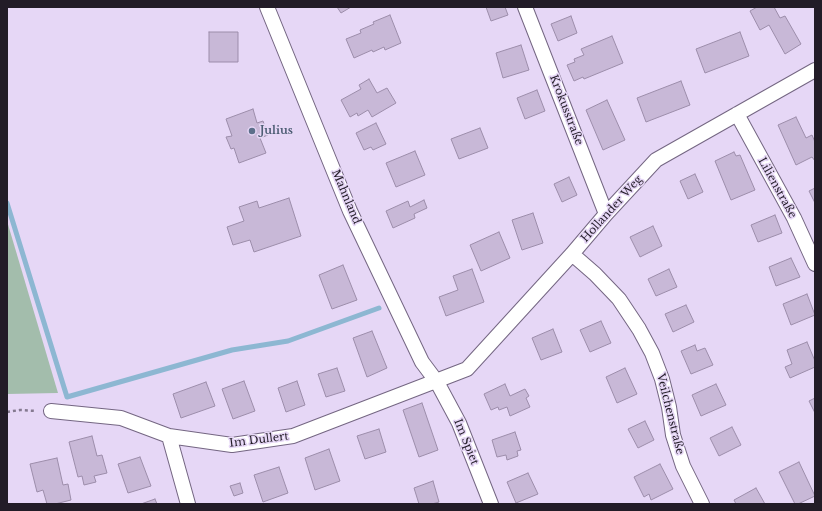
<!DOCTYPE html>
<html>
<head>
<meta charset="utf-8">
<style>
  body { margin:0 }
  #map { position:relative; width:822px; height:511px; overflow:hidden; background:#e6d7f6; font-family:"Libre Baskerville",serif }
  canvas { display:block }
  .frame { position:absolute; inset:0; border:8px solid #221c27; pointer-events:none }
</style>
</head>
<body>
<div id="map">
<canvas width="822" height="511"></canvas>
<div class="frame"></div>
</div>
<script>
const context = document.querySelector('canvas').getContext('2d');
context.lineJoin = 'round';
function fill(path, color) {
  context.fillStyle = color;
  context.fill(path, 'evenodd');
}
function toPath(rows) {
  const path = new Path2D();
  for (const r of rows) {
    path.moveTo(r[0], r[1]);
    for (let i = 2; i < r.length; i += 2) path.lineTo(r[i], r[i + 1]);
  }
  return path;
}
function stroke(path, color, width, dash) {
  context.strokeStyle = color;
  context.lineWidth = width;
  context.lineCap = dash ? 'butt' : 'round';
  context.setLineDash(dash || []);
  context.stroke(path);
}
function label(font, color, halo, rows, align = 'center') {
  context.font = font + ' "Libre Baskerville",serif';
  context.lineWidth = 3;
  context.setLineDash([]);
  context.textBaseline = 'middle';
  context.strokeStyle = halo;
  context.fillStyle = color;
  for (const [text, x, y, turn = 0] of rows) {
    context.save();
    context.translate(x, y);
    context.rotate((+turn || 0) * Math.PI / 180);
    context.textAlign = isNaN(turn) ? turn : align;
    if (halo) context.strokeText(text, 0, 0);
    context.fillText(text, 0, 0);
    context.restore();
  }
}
fill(toPath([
  [7,221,58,393,7,394]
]), '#a3bdac');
stroke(toPath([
  [7,203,67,397,232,350,288,341,379,308]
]), '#8db7d2', 5);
const building = toPath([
  [337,7,351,7,341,13,337,7],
  [486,7,505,7,508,15,491,21,486,7],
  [757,7,774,7,780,18,785,16,801,44,785,54,769,25,760,30,750,11,757,7],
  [390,15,401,43,385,50,384,47,373,52,372,50,354,58,346,39,361,33,360,30,374,24,373,22,390,15],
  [571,16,577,33,558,41,551,24,571,16],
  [209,32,238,32,238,62,209,62,209,32],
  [740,32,749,56,705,73,696,49,740,32],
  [612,36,623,63,584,79,583,77,574,81,567,65,575,62,574,59,584,55,581,49,612,36],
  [521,45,529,70,503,78,496,53,521,45],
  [369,79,377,93,387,88,396,103,372,117,368,110,358,116,357,113,350,117,341,100,361,89,359,85,369,79],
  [681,81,690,105,646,122,637,98,681,81],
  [537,90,545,111,525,119,517,98,537,90],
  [607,100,625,140,603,150,586,110,607,100],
  [253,109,257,123,263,121,268,135,260,138,266,153,239,163,234,148,231,149,226,137,232,136,226,119,253,109],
  [796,117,806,138,812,135,815,142,815,161,812,157,796,165,778,125,796,117],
  [376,123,386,144,373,150,371,147,364,150,356,133,376,123],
  [480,128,488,148,459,159,451,139,480,128],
  [415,151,425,175,396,187,386,163,415,151],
  [734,152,736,156,740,155,755,190,731,200,715,161,734,152],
  [695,174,703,192,688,199,680,181,695,174],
  [569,177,577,195,562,202,554,184,569,177],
  [815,188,815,203,809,191,815,188],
  [289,198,301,236,254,252,250,240,233,245,227,227,244,221,239,207,257,201,259,208,289,198],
  [424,200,427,208,414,214,415,218,393,228,386,211,408,201,410,207,424,200],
  [533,213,543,243,522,250,512,220,533,213],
  [775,215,782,233,758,242,751,225,775,215],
  [653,226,662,246,640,257,630,237,653,226],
  [499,232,510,258,481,271,470,245,499,232],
  [791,258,800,277,776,286,769,267,791,258],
  [343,265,357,300,332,309,319,275,343,265],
  [472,269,484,302,446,316,439,297,458,290,453,276,472,269],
  [669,269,677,287,656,296,648,279,669,269],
  [807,294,815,315,791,325,783,304,807,294],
  [686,305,694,322,673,332,665,314,686,305],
  [601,321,611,343,590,352,580,330,601,321],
  [553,329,562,352,541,360,532,338,553,329],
  [372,331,387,368,367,377,353,338,372,331],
  [807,342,815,361,815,367,790,378,785,367,792,364,787,350,807,342],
  [695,345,697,351,705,348,713,365,691,374,681,351,695,345],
  [337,368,345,391,326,397,318,374,337,368],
  [625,368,637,394,617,403,606,377,625,368],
  [244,381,255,411,233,419,222,389,244,381],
  [297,381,305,405,286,412,278,388,297,381],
  [206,382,215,406,181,418,173,394,206,382],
  [505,384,510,396,525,389,529,396,526,398,530,407,510,416,507,407,499,410,498,407,491,410,484,394,505,384],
  [716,384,726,405,701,416,692,395,716,384],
  [815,398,815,413,809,401,815,398],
  [422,403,438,450,419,457,403,410,422,403],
  [645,421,654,440,638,448,628,429,645,421],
  [732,427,741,445,719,456,710,438,732,427],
  [379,429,386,452,365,459,357,436,379,429],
  [515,432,521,450,517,451,518,456,507,460,506,455,497,457,492,440,515,432],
  [92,436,97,456,102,455,107,473,94,476,96,482,84,485,82,476,78,477,69,442,92,436],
  [329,449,340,481,315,490,305,458,329,449],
  [140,457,151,486,128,493,118,464,140,457],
  [57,458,63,485,68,484,71,500,55,504,47,504,43,490,37,492,30,464,57,458],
  [799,462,815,496,798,504,795,504,779,472,799,462],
  [660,464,673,489,651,500,649,494,644,497,634,477,660,464],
  [279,467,288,493,263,502,254,475,279,467],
  [528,473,538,494,516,503,507,482,528,473],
  [433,481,439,502,432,504,419,504,414,488,433,481],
  [240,483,243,493,234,496,230,486,240,483],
  [756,488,765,504,736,504,734,500,756,488],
  [155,499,157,504,141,504,155,499]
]);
fill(building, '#c8b8d7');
stroke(building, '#9c8daa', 1);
const minor = toPath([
  [267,7,350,211,422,362,437,382,459,423,491,504],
  [525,7,606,214],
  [737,114,794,218,815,264],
  [572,254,595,274,619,299,639,329,652,353,662,379,669,407,673,435,683,466,702,504],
  [51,411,121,418,169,436,232,445,293,436,467,369,572,254,606,214,656,160,815,70],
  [169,436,188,504]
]);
stroke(minor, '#746682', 16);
stroke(toPath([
  [7,412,20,410,36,411]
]), '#857a90', 2.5, [3, 3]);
stroke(minor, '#fff', 14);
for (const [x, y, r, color] of [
  [252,131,4,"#5c6f8a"]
]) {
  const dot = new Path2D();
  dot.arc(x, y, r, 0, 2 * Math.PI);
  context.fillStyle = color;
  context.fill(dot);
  stroke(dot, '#e6d7f6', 1.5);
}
label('11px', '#221c27', '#e6d7f6', [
  ["Krokusstraße",566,110,69],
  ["Lilienstraße",777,188,61],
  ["Mahnland",346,197,67],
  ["Hollander Weg",612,209,-48],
  ["Veilchenstraße",670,414,76],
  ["Im Dullert",259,440,-7],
  ["Im Spiet",466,442,68]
]);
label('bold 11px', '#4e5e75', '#e6d7f6', [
  ["Julius",260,131]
], 'left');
</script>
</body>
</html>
